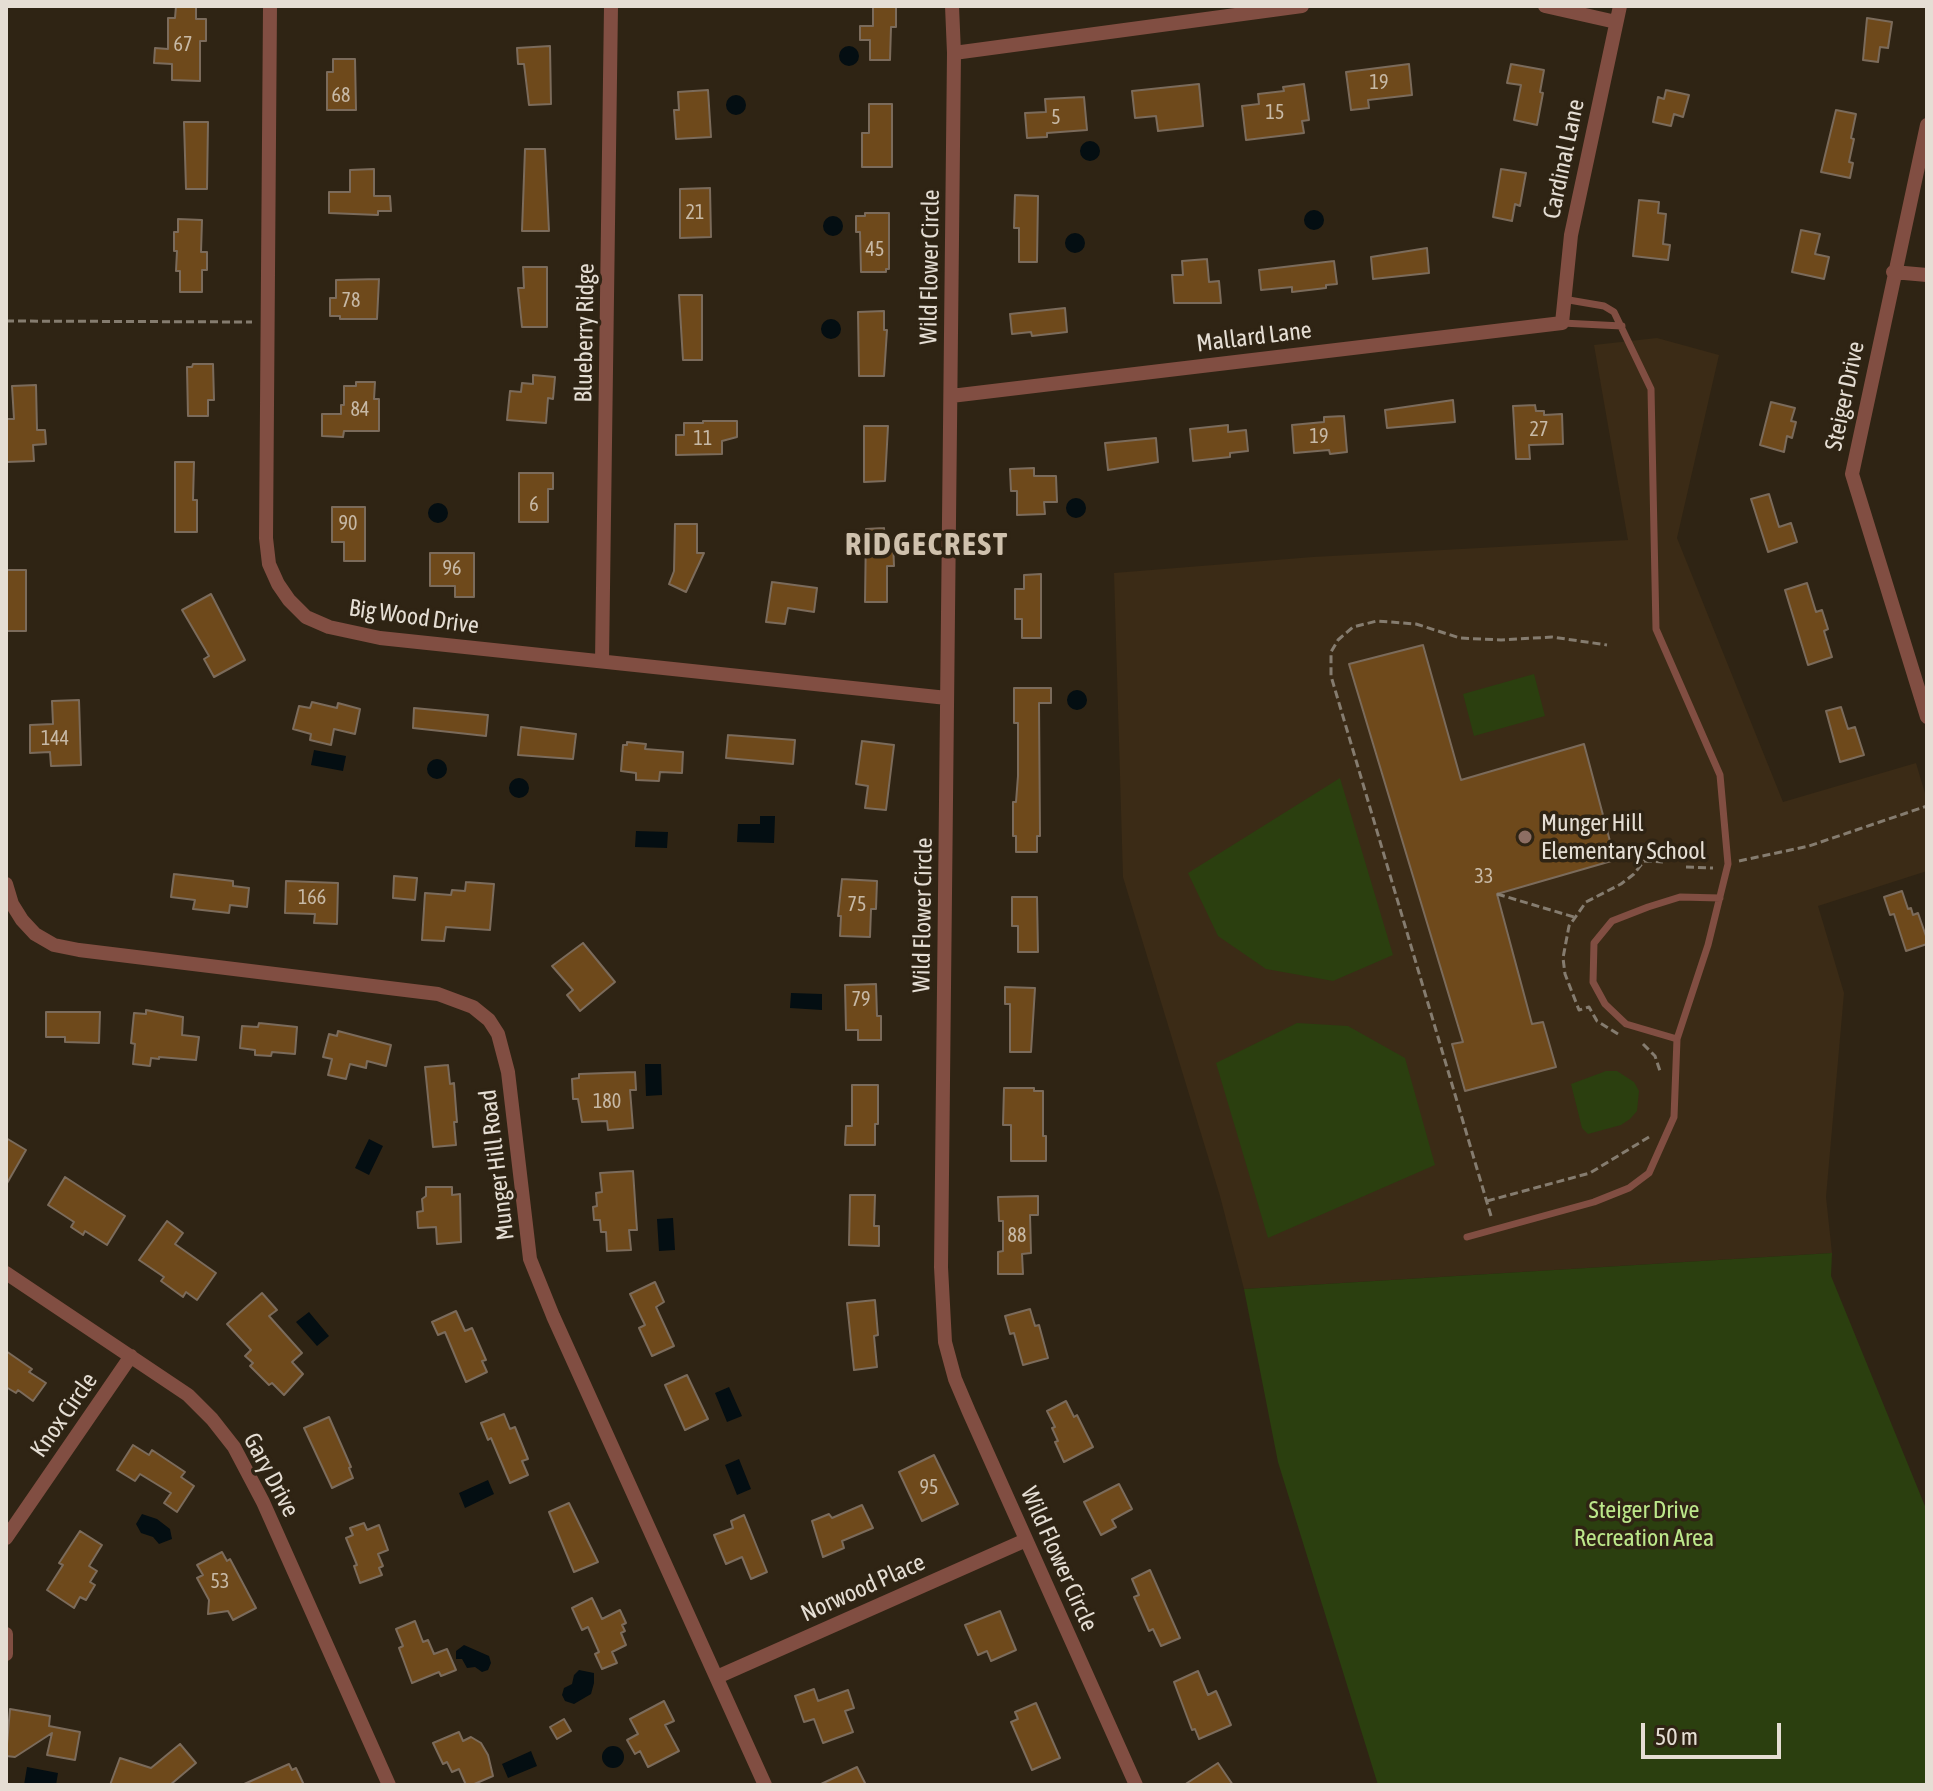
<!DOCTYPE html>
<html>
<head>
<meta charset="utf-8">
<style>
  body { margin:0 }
  #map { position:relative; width:1933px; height:1791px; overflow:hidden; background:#2f2414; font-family:"Asap Condensed",sans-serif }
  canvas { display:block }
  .frame { position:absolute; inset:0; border:8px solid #e5ded4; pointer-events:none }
  .scale { position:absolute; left:1641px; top:1723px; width:140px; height:36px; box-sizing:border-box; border:4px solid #e5ded4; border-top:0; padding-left:10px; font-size:24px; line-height:28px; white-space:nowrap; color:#e5ded4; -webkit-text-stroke:6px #2f2414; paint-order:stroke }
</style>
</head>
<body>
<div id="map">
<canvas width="1933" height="1791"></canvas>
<div class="frame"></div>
<div class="scale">50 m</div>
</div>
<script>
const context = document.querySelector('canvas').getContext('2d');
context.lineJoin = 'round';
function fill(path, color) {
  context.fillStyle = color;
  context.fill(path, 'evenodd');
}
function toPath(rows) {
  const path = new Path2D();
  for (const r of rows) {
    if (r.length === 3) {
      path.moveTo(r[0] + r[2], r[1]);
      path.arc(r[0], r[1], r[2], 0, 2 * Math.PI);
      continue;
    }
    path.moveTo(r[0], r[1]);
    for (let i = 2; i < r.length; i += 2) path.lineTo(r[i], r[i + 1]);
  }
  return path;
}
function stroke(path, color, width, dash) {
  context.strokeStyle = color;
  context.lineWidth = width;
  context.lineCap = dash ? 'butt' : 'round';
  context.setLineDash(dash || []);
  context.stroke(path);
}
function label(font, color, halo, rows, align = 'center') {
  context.font = font + ' "Asap Condensed",sans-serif';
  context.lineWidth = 7;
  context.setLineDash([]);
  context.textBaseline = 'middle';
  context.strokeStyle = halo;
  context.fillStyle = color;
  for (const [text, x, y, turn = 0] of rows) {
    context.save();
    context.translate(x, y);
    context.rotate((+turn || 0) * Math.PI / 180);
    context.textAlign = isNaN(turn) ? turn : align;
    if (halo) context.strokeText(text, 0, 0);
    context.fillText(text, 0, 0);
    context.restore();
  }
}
fill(toPath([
  [1657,338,1719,355,1677,538,1783,802,1916,763,1927,800,1927,871,1818,906,1844,993,1826,1197,1832,1253,1244,1289,1220,1196,1123,877,1114,573,1313,557,1628,540,1594,345]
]), '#3b2b16');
fill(toPath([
  [1534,674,1545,716,1474,736,1463,694],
  [1340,778,1393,955,1333,981,1266,969,1218,936,1188,873],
  [1297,1023,1348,1026,1405,1058,1435,1165,1268,1238,1216,1063],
  [1606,1071,1617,1071,1634,1082,1639,1091,1637,1111,1630,1119,1621,1125,1588,1134,1582,1128,1571,1084],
  [1832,1253,1831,1276,1927,1511,1927,1785,1378,1785,1278,1462,1244,1289]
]), '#2b3f0f');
fill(toPath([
  [849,56,10],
  [736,105,10],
  [1090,151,10],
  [1314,220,10],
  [833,226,10],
  [1075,243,10],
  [831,329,10],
  [1076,508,10],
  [438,513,10],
  [1077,700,10],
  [314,750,346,756,343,771,311,765],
  [437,769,10],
  [519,788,10],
  [760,816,775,816,774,843,737,842,738,824,760,824],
  [636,831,668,832,667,848,635,847],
  [791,993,822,994,822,1010,790,1008],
  [645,1064,661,1064,662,1095,646,1096],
  [369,1139,383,1146,369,1175,355,1168],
  [673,1218,675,1250,659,1251,657,1219],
  [309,1312,329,1336,317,1346,296,1322],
  [729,1387,742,1416,727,1422,715,1393],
  [739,1459,751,1489,737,1495,725,1465],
  [488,1480,494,1494,465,1508,459,1493],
  [142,1514,157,1519,170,1529,172,1539,159,1544,153,1537,141,1533,136,1524],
  [464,1645,489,1656,491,1663,488,1670,482,1672,475,1667,467,1668,462,1659,456,1659,456,1651],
  [579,1670,594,1673,594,1683,591,1694,574,1704,565,1701,562,1695,564,1688,572,1684,574,1675],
  [613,1757,11],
  [531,1751,537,1766,508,1778,502,1764],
  [27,1767,58,1773,56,1785,24,1785]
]), '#040e12');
const building = toPath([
  [176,6,196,6,196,19,206,19,206,41,200,41,200,81,172,80,172,64,154,63,155,48,168,49,168,18,175,18,176,6],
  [873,6,896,6,896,27,891,27,890,60,870,60,870,40,860,40,860,26,873,26,873,6],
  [1867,18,1892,22,1888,48,1880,47,1878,62,1863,60,1867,18],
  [550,46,551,104,529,105,524,64,518,64,517,48,550,46],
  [333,59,355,59,356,110,327,110,327,72,333,72,333,59],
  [1409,64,1412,95,1368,100,1369,108,1351,110,1346,72,1409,64],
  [1511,64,1544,70,1540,92,1543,93,1537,125,1514,120,1521,85,1507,83,1511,64],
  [1199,84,1203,126,1158,131,1156,116,1135,118,1132,91,1199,84],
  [1304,84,1309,120,1302,121,1304,133,1246,140,1242,106,1259,104,1258,94,1284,91,1283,87,1304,84],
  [708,90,711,137,676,139,674,110,679,110,678,92,708,90],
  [1666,90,1689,95,1683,117,1674,114,1671,126,1653,122,1658,97,1664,99,1666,90],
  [1084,97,1087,130,1047,133,1047,137,1027,138,1025,113,1046,112,1045,99,1084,97],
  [869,104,892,104,892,167,862,167,862,133,869,133,869,104],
  [1836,110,1856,114,1851,138,1854,139,1849,162,1853,163,1850,178,1821,172,1836,110],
  [184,122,208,122,207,189,186,189,184,122],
  [525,149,545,149,549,231,522,231,525,149],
  [374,169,374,196,390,196,391,211,378,211,378,215,329,213,329,192,350,192,350,170,374,169],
  [1501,169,1526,173,1520,206,1515,204,1512,221,1493,217,1501,169],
  [710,188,711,237,680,238,680,189,710,188],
  [1015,195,1038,196,1037,262,1019,262,1019,228,1014,228,1015,195],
  [1639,200,1659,202,1658,213,1666,214,1663,244,1670,245,1668,260,1633,256,1639,200],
  [865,213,889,213,889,269,886,269,886,272,861,272,860,232,856,232,856,216,865,216,865,213],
  [178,219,202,220,201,252,207,252,207,270,202,270,202,292,180,292,180,271,176,271,177,251,174,251,174,232,178,232,178,219],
  [1801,230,1820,234,1815,254,1829,257,1824,279,1792,272,1801,230],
  [1427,248,1429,273,1373,279,1371,257,1427,248],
  [1207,259,1209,282,1219,281,1221,303,1174,303,1172,275,1183,275,1182,261,1207,259],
  [1334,261,1337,284,1326,285,1326,288,1292,292,1292,287,1261,290,1259,270,1334,261],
  [523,267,547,267,547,327,522,327,518,288,524,288,523,267],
  [379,279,377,319,340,319,340,316,330,316,330,298,336,298,336,280,379,279],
  [679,295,702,295,702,360,683,360,679,295],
  [1065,308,1067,332,1032,336,1031,332,1012,334,1010,314,1065,308],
  [884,311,884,330,887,330,884,376,859,376,858,312,884,311],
  [193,364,213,364,214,400,208,400,208,416,188,416,187,367,192,367,193,364],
  [533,375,555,377,553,399,548,398,546,423,507,420,510,391,521,392,522,383,533,384,533,375],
  [356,382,375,382,374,399,379,399,379,431,344,431,343,437,322,436,322,414,341,414,341,405,344,405,344,386,356,386,356,382],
  [36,385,37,430,45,430,46,444,33,445,34,461,6,462,6,419,14,419,12,386,36,385],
  [1453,400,1455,422,1387,428,1385,410,1453,400],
  [1771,402,1795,408,1791,421,1796,422,1792,438,1787,436,1784,452,1760,445,1771,402],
  [1535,405,1536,411,1544,411,1544,415,1562,414,1563,444,1529,445,1530,459,1516,459,1513,406,1535,405],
  [1344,416,1347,452,1330,454,1329,450,1294,453,1292,425,1324,422,1324,417,1344,416],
  [703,421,737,421,737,437,722,441,722,454,676,455,676,435,684,435,684,423,703,423,703,421],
  [1228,425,1228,432,1246,430,1248,451,1230,453,1230,457,1193,461,1190,429,1228,425],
  [864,426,888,426,885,481,864,482,864,426],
  [1156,438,1158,462,1108,470,1105,443,1156,438],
  [175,462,194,462,193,500,197,500,197,532,175,532,175,462],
  [1034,468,1034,476,1056,476,1057,502,1044,502,1045,514,1017,515,1017,491,1011,491,1010,469,1034,468],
  [519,473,553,473,553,489,548,489,548,522,519,522,519,473],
  [1769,494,1779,527,1791,523,1797,542,1768,552,1751,499,1769,494],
  [332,507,365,507,365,561,344,561,344,542,332,542,332,507],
  [675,524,697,524,697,553,704,553,686,592,669,584,674,571,675,524],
  [884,528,885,541,893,541,894,566,887,566,887,602,865,602,866,529,884,528],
  [430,553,474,553,474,597,455,597,455,586,430,586,430,553],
  [6,570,26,570,26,631,7,631,6,570],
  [1041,574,1041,638,1022,638,1022,619,1015,619,1015,589,1024,589,1024,575,1041,574],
  [772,582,817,588,814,612,788,608,785,624,766,622,772,582],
  [1807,583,1816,612,1822,610,1828,629,1824,631,1832,657,1808,665,1785,590,1807,583],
  [211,594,245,660,214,677,204,659,209,656,182,610,211,594],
  [1423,645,1461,780,1584,744,1615,860,1497,894,1532,1024,1543,1022,1556,1067,1465,1091,1452,1044,1463,1042,1349,664,1423,645],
  [1014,688,1051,688,1051,703,1039,703,1040,836,1037,836,1037,852,1016,852,1016,836,1013,836,1013,802,1016,802,1018,776,1018,723,1014,723,1014,688],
  [79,700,81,765,51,766,50,752,30,753,30,725,53,724,52,701,79,700],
  [312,702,337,708,338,703,360,709,355,734,334,729,331,745,310,740,311,734,293,729,299,706,310,708,312,702],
  [1841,707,1848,729,1855,727,1864,755,1840,762,1826,711,1841,707],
  [414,708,488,715,486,736,413,728,414,708],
  [521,727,576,734,573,759,518,755,521,727],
  [728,735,795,740,793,764,726,758,728,735],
  [862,741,894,745,886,810,865,808,868,786,856,784,862,741],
  [627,742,646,744,645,749,683,752,682,773,660,772,659,781,636,780,636,773,621,771,623,745,627,745,627,742],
  [174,874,233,881,233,886,249,888,247,907,230,905,229,913,193,909,195,900,171,897,174,874],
  [394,876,417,878,415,900,393,898,394,876],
  [842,879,877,881,876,909,871,909,870,937,840,936,841,916,838,916,842,879],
  [286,881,338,883,337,924,314,923,315,914,285,913,286,881],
  [466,882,494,884,490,930,446,927,444,941,422,940,425,893,451,895,452,890,465,891,466,882],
  [1902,891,1908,909,1911,908,1913,915,1918,913,1927,939,1927,944,1906,951,1894,914,1890,915,1884,897,1902,891],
  [1012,897,1037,897,1038,952,1018,952,1018,926,1012,926,1012,897],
  [583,943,615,982,580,1011,567,995,573,990,552,966,583,943],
  [876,984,877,1016,881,1016,881,1040,858,1040,858,1030,846,1030,845,985,876,984],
  [1005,987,1035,988,1031,1052,1010,1052,1010,1004,1005,1004,1005,987],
  [146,1010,183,1017,182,1035,199,1037,196,1060,159,1057,159,1059,151,1058,150,1066,133,1064,135,1044,131,1043,134,1013,146,1014,146,1010],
  [46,1012,100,1012,99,1043,65,1042,65,1037,46,1037,46,1012],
  [259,1023,297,1027,295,1054,272,1052,271,1056,255,1055,255,1050,240,1048,242,1026,258,1027,259,1023],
  [338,1031,391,1045,386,1066,367,1061,366,1068,350,1064,346,1079,328,1075,332,1059,323,1057,329,1034,337,1036,338,1031],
  [448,1065,450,1084,454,1083,457,1122,454,1122,456,1145,433,1147,425,1067,448,1065],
  [635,1072,636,1090,630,1090,633,1128,608,1130,607,1121,582,1122,578,1099,573,1099,572,1079,579,1078,579,1074,635,1072],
  [852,1085,878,1085,878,1124,875,1124,875,1145,845,1145,846,1126,852,1126,852,1085],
  [1004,1088,1034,1088,1034,1091,1043,1091,1043,1136,1046,1136,1046,1161,1011,1161,1011,1125,1003,1125,1004,1088],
  [6,1138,26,1150,6,1185,6,1138],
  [633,1171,637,1230,629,1230,631,1250,607,1251,606,1232,601,1232,600,1220,594,1220,593,1207,597,1206,596,1193,602,1192,600,1173,633,1171],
  [65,1177,125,1216,107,1245,85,1231,83,1235,71,1227,74,1222,48,1205,65,1177],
  [426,1187,452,1187,452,1195,460,1194,461,1242,437,1244,436,1227,418,1228,417,1212,423,1211,422,1199,426,1196,426,1187],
  [850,1195,875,1195,874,1226,879,1226,879,1246,849,1245,850,1195],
  [1038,1196,1038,1215,1030,1215,1031,1253,1022,1254,1023,1274,998,1274,998,1252,1003,1251,1003,1221,999,1221,998,1197,1038,1196],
  [167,1221,183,1233,175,1244,216,1273,197,1300,186,1292,183,1297,161,1281,164,1277,139,1260,167,1221],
  [655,1282,664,1302,656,1307,674,1346,652,1356,639,1328,645,1325,630,1294,655,1282],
  [262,1293,277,1310,269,1316,302,1353,292,1362,303,1374,284,1395,272,1383,269,1385,250,1366,253,1363,245,1356,251,1350,227,1324,262,1293],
  [875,1300,878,1335,874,1336,877,1367,854,1370,847,1303,875,1300],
  [1030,1309,1035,1326,1039,1325,1048,1358,1023,1365,1014,1333,1010,1334,1005,1316,1030,1309],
  [456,1311,465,1331,472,1328,486,1360,482,1361,487,1372,466,1382,445,1332,438,1335,432,1322,456,1311],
  [6,1351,32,1369,29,1372,46,1383,33,1401,18,1390,16,1393,6,1387,6,1351],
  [687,1375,708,1419,685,1430,665,1385,687,1375],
  [1066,1401,1074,1417,1077,1415,1093,1447,1064,1462,1055,1442,1058,1441,1052,1428,1055,1427,1047,1411,1066,1401],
  [504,1414,510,1429,515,1427,528,1459,522,1461,528,1475,510,1483,491,1438,488,1440,481,1423,504,1414],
  [329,1417,351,1467,349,1468,353,1478,332,1488,304,1428,329,1417],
  [133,1445,149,1455,152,1450,185,1472,181,1477,194,1486,177,1512,164,1503,171,1493,140,1474,135,1481,117,1470,133,1445],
  [934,1455,958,1504,922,1521,899,1472,934,1455],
  [1119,1484,1132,1509,1112,1520,1116,1527,1101,1535,1084,1502,1119,1484],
  [569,1503,598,1562,574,1572,549,1512,569,1503],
  [862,1505,873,1528,842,1541,844,1548,823,1557,812,1521,829,1514,832,1518,862,1505],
  [744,1515,767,1572,751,1579,742,1557,726,1564,714,1535,733,1528,731,1521,744,1515],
  [364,1523,367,1530,379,1525,388,1550,378,1554,383,1566,379,1568,382,1575,360,1583,354,1566,357,1565,346,1538,353,1535,350,1528,364,1523],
  [80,1531,102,1545,89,1566,97,1571,90,1582,95,1585,86,1600,80,1597,74,1608,47,1590,63,1565,59,1563,80,1531],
  [222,1552,227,1561,230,1559,256,1608,233,1620,228,1611,208,1614,209,1600,197,1578,203,1575,197,1565,222,1552],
  [1150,1570,1180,1638,1161,1646,1153,1629,1149,1631,1134,1597,1139,1595,1132,1579,1150,1570],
  [592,1598,602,1619,620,1610,626,1623,622,1625,625,1631,621,1633,626,1645,612,1652,617,1663,602,1669,595,1654,599,1652,588,1627,582,1630,572,1608,592,1598],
  [1000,1611,1016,1650,991,1661,987,1651,978,1655,965,1625,1000,1611],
  [415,1621,423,1642,428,1640,434,1654,447,1649,456,1670,441,1676,439,1672,412,1683,399,1648,403,1646,396,1629,415,1621],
  [1198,1671,1208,1695,1216,1691,1231,1725,1199,1739,1195,1729,1192,1730,1174,1682,1198,1671],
  [814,1689,818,1701,848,1690,854,1708,845,1711,853,1732,823,1743,814,1719,804,1722,795,1696,814,1689],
  [664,1701,674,1721,665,1725,679,1751,648,1767,640,1751,635,1754,627,1740,638,1734,630,1719,664,1701],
  [1036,1703,1060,1758,1032,1770,1011,1722,1018,1719,1015,1712,1036,1703],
  [10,1709,50,1716,49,1726,80,1732,75,1760,47,1755,52,1733,15,1757,6,1756,10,1709],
  [564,1719,571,1731,557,1739,550,1727,564,1719],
  [459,1732,463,1741,471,1737,481,1743,488,1755,493,1776,472,1785,466,1785,459,1769,452,1772,447,1762,443,1764,433,1743,459,1732],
  [180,1744,196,1763,170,1785,110,1785,120,1758,151,1768,180,1744],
  [1218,1763,1233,1785,1184,1785,1218,1763],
  [289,1764,292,1770,296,1768,304,1785,242,1785,289,1764],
  [857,1767,866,1785,819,1785,857,1767]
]);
fill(building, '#6e491b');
stroke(building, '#7b6b5b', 2);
stroke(toPath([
  [6,321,252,322],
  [1739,861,1809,846,1927,806],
  [1686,867,1713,868],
  [1497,894,1574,917],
  [1618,1034,1597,1021,1589,1007,1579,1010,1565,974,1563,958,1569,926,1586,902,1621,884,1634,874,1644,861,1663,862],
  [1643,1044,1655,1056,1661,1074],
  [1487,1201,1590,1173,1649,1137],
  [1491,1216,1331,676,1331,652,1338,640,1353,627,1377,621,1416,624,1460,638,1501,640,1552,637,1607,645]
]), '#857c6f', 3, [8, 4]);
stroke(toPath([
  [1562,323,1622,326],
  [1677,1039,1626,1024,1605,1004,1593,982,1594,943,1612,921,1648,907,1680,897,1720,898],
  [1467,1237,1594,1202,1629,1188,1649,1173,1674,1117,1677,1039,1708,945,1728,864,1720,775,1656,629,1651,389,1614,312,1604,306,1563,299]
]), '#814e42', 7);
stroke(toPath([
  [270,6,266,538,269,564,278,584,289,600,306,617,329,627,380,638,947,698],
  [952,6,954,53,941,1267,945,1342,955,1379,969,1412,1136,1785],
  [1545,6,1616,22],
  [954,53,1302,6],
  [1927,125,1852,474,1927,717],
  [1893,272,1927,275],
  [951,396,1562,323,1571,235,1620,6],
  [602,661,611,6],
  [6,884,12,904,22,920,35,934,54,945,79,950,438,994,473,1007,489,1020,498,1034,508,1072,530,1259,553,1316,765,1785],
  [6,1273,188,1395,212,1419,234,1447,263,1502,389,1785],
  [6,1538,131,1356],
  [6,1634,6,1654],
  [717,1677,1026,1540]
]), '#814e42', 14);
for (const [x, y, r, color] of [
  [1525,837,8,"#8d6e63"]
]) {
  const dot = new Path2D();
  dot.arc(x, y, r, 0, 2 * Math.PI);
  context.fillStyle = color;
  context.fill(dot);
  stroke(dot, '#2f2414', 3);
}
label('20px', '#c7b9a6', null, [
  ["67",183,45],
  ["19",1379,83],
  ["68",341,96],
  ["15",1275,113],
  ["5",1056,118],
  ["21",695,213],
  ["45",875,250],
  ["78",351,301],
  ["84",360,410],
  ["27",1539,430],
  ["19",1319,437],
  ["11",703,439],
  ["6",534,505],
  ["90",348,524],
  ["96",452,569],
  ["144",55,739],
  ["33",1484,877],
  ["166",312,898],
  ["75",857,905],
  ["79",861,1000],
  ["180",607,1102],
  ["88",1017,1236],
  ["95",929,1488],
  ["53",220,1582]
]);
label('24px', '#e5ded4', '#2f2414', [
  ["Cardinal Lane",1564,159,-78],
  ["Wild Flower Circle",930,267,-89],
  ["Blueberry Ridge",585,333,-89],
  ["Mallard Lane",1254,337,-7],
  ["Steiger Drive",1845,396,-78],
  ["Big Wood Drive",414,617,8],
  ["Wild Flower Circle",923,915,-89],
  ["Munger Hill Road",497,1165,-97],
  ["Knox Circle",64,1415,-55],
  ["Gary Drive",271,1475,62],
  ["Wild Flower Circle",1059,1559,66],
  ["Norwood Place",863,1588,-24]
]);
label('24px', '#e5ded4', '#2f2414', [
  ["Munger Hill",1541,823],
  ["Elementary School",1541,851]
], 'left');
label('24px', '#bce78a', '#2f2414', [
  ["Steiger Drive",1644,1510],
  ["Recreation Area",1644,1538]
]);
context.letterSpacing = '2px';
label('bold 32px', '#cfc1ad', '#2f2414', [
  ["RIDGECREST",927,545]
]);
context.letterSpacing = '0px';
</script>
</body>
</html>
